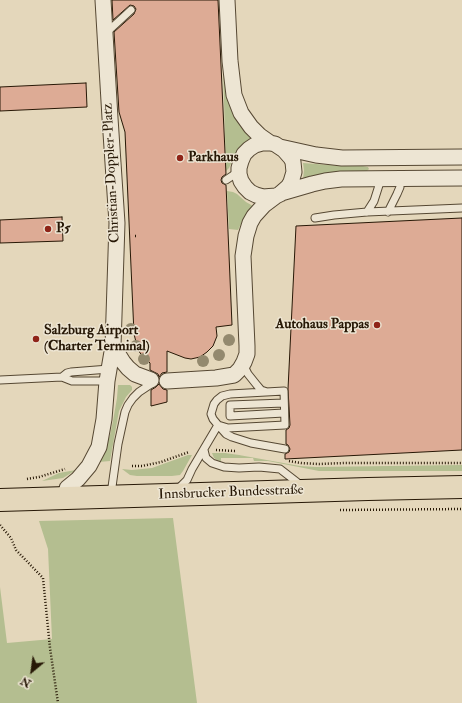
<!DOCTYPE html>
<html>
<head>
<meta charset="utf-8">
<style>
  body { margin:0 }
  #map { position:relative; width:462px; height:703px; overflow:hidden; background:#e4d7bb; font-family:"IM FELL Double Pica",serif }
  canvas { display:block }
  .north { position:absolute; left:12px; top:651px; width:40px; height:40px; -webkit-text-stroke:3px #ede5d3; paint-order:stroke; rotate:209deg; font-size:11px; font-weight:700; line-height:16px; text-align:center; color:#271806 }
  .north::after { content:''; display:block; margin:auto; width:14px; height:18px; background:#271806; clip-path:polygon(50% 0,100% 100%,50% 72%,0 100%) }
</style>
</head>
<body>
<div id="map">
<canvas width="462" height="703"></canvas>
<div class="north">N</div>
</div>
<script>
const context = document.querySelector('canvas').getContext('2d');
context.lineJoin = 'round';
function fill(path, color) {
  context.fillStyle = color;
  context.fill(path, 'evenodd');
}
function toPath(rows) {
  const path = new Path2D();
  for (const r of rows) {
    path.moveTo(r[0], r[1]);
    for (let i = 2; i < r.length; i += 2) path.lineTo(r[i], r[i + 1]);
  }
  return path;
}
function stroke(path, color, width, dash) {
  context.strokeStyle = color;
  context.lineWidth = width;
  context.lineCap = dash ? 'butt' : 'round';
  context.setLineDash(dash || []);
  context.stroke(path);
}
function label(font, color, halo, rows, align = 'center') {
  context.font = font + ' "IM FELL Double Pica",serif';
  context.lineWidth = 3;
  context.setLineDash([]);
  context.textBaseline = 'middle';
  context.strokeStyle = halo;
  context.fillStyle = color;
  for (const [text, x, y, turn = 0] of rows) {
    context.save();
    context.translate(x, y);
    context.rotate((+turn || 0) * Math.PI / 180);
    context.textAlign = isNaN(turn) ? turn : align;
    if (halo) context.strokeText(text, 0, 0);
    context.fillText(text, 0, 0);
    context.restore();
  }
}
fill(toPath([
  [222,33,225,86,227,97,230,107,238,122,251,139,239,148,235,155,229,168,226,171],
  [303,163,342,166,363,166,368,167,369,169,367,171,354,171,332,173,303,179,304,170],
  [227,191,233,192,237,194,246,202,253,206,248,211,245,216,238,230,229,229],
  [118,385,130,385,132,387,132,390,126,397,119,411,110,461,99,462,103,454,110,435,113,421,117,398],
  [212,453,225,453,239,455,300,466,316,467,462,465,462,471,319,471,268,461,254,461,253,458,221,458,221,462,217,460,214,458],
  [188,455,192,455,183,471,180,475,172,476,137,476,130,475,122,469,132,470,152,468],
  [76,470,63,478,42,481,59,473],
  [173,518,197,703,0,703,0,587,7,643,52,639,48,549,39,521]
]), '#b4be90');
const building = toPath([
  [112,0,218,0,226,174,222,177,221,180,222,183,226,185,232,325,216,327,217,336,213,346,207,352,200,357,191,359,185,358,167,351,167,372,162,373,159,377,158,374,150,370,150,363,140,353,137,346,134,334,125,132,119,112,114,32,134,14,136,9,134,6,130,5,113,20,112,0],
  [86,83,87,107,0,111,0,87,86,83],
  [62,217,63,241,0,243,0,220,62,217],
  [462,218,462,450,285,459,285,454,289,452,290,449,288,445,286,444,286,430,289,428,290,425,288,389,296,226,462,218],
  [159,384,163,389,167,390,167,402,151,406,151,390,156,387,159,384]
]);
fill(building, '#ddab95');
stroke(building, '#271806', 1);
const service = toPath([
  [106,33,131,10],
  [226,180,235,174,238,170],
  [367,212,374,201,381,179],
  [388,212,397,194,400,187,400,178],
  [315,218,334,215,367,212,462,208],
  [243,364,248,374,256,384,261,390,267,392],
  [0,380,62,377],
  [107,381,72,381,62,377,67,373,71,372,109,369],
  [284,403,230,405,230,416,284,413],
  [218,425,228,428,285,425,284,391,230,394,222,396,217,400,214,404,211,414,213,419,218,425,226,434,232,437,251,443,285,449],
  [204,450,206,458,212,463,224,467,239,468,259,467,280,469,302,486],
  [177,490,187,480,192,469,218,425],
  [111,494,118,444,125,412,128,405,133,398,139,392,151,384]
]);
const minor = toPath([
  [227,0,230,61,234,95,241,113,251,127,260,136,270,143],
  [280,147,316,155,342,158,462,157],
  [281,193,312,184,325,181,341,179,462,178],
  [113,346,123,362,128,368,135,374,151,380],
  [167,381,216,378,234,375,240,369,244,362,247,354,247,346,243,256,246,236,250,223,254,216,264,205,276,196,280,194,288,187,291,182,294,172,293,162,291,158,284,150,275,144,270,143,262,143,255,145,249,149,244,154,241,161,239,168,239,174,241,181,245,187,250,192,256,195,263,197,276,196],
  [67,488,78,479,89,466,99,447,104,419,107,381,113,346,117,223,110,118,103,0]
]);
const primary = toPath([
  [0,500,368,489,462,487]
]);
stroke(service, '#564833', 9);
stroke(minor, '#564833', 17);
stroke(primary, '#271806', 24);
stroke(toPath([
  [135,236,138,236],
  [216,450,235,451],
  [289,461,301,463,319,464,344,463,462,463],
  [132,466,142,466,161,462,189,452],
  [27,479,39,477,65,469],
  [340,510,462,509],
  [0,525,11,538,16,550,43,578,50,648,58,703]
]), '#271806', 2.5, [1, 2]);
stroke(service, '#ede5d3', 7);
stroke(minor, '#ede5d3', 15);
stroke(primary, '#e4d7bb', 22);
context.fillStyle = '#93896e';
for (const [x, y] of [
  [131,329],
  [229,340],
  [136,346],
  [219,355],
  [144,359],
  [203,361]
]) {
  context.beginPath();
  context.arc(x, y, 6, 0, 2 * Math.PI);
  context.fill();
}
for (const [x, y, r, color] of [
  [180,158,4,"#8f2418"],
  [48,229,4,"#8f2418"],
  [377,325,4,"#8f2418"],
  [36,339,4,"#8f2418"]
]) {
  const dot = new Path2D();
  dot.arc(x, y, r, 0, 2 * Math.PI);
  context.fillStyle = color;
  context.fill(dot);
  stroke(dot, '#ede5d3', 1.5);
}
label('bold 14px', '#271806', '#ede5d3', [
  ["Parkhaus",188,158],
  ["P5",56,229],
  ["Autohaus Pappas",369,325,"right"],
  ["Salzburg Airport",44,331],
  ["(Charter Terminal)",44,347]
], 'left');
label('14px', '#271806', '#ede5d3', [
  ["Christian-Doppler-Platz",112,173,-93],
  ["Innsbrucker Bundesstraße",231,493,-2]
]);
</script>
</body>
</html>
